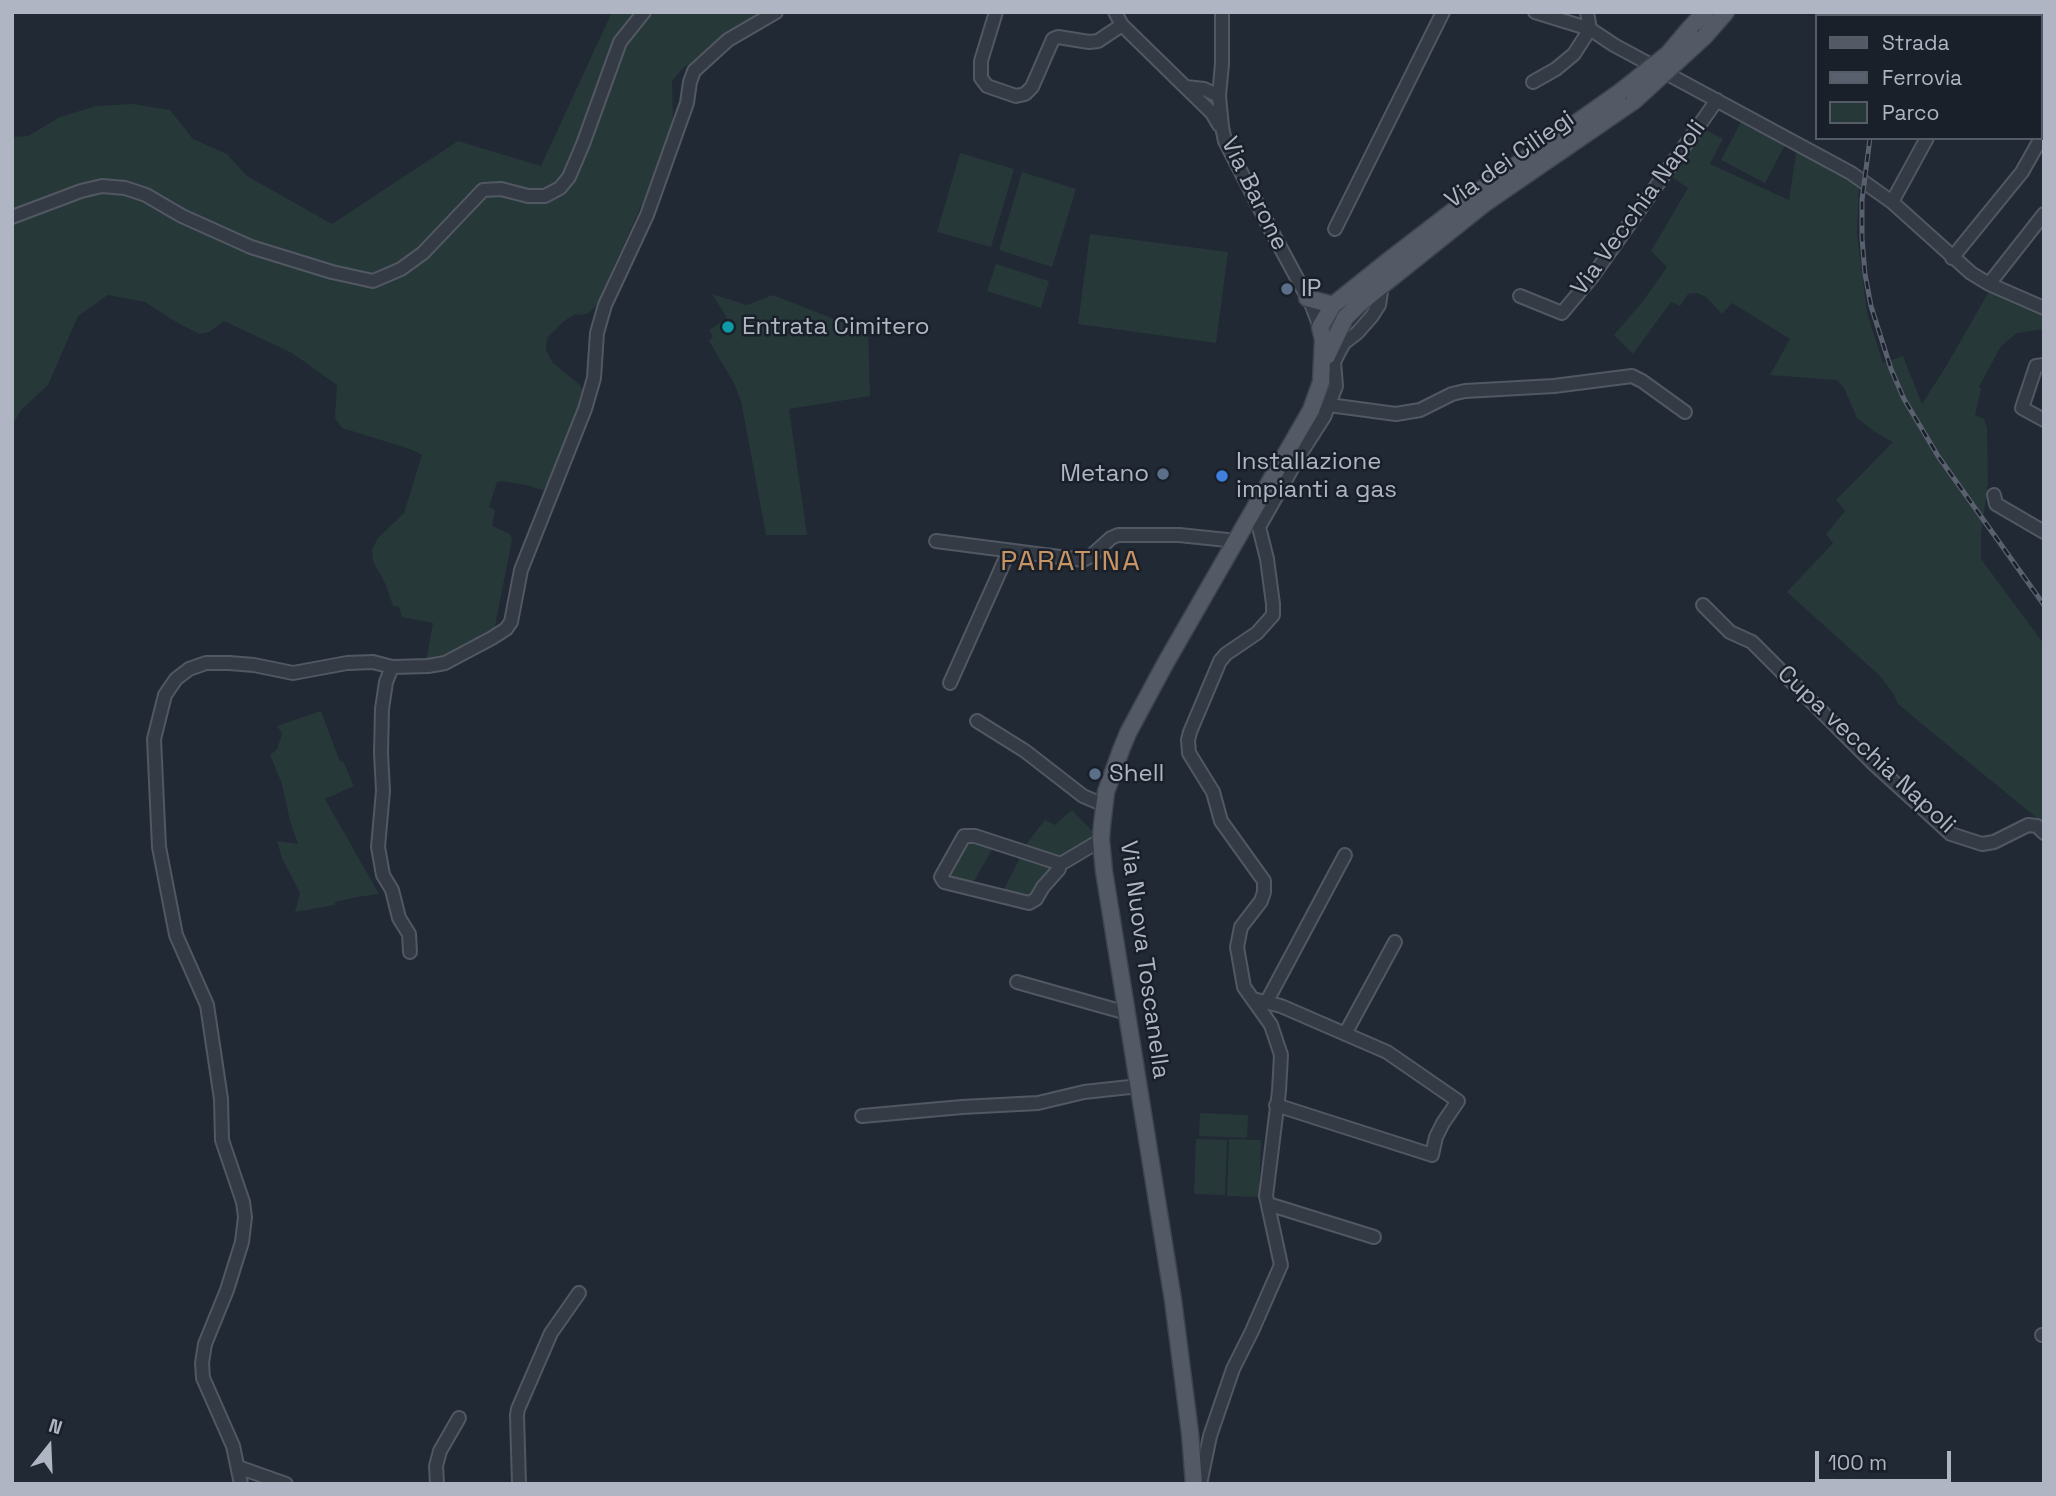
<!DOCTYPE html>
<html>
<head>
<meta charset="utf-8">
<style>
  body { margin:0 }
  #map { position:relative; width:2056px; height:1496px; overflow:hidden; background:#212934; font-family:"Space Grotesk",sans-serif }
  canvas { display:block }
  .frame { position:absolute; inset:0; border:14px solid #afb5c2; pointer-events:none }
  .legend { position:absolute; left:1815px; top:14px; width:228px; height:126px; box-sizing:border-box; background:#1a2029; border:2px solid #565c66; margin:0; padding:9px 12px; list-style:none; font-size:21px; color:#afb5c2 }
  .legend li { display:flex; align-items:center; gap:14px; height:35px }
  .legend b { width:35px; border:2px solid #565c66 }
  .north { position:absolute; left:14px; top:1412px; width:70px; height:70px; -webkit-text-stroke:5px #1a2029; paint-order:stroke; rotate:18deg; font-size:19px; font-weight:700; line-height:28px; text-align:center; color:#afb5c2 }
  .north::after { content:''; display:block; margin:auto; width:24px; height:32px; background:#afb5c2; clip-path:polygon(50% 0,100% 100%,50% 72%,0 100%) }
  .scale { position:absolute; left:1815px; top:1451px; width:136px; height:32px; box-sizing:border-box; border:4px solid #afb5c2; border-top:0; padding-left:9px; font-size:21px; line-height:24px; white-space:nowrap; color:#afb5c2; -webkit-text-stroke:5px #1a2029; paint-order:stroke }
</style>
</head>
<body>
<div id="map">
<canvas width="2056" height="1496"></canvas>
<div class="frame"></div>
<ul class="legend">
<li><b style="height:9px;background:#535965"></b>Strada</li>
<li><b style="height:9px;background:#59606e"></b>Ferrovia</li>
<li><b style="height:19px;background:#273839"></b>Parco</li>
</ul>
<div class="north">N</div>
<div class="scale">100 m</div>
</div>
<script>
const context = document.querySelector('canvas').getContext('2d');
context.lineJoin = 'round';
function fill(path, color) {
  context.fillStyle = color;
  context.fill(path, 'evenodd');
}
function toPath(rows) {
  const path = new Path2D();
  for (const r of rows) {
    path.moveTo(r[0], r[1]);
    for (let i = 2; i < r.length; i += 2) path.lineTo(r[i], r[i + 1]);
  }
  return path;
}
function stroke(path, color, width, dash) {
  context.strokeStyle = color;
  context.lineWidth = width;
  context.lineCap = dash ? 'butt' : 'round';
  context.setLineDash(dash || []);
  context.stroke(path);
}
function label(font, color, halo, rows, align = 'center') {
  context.font = font + ' "Space Grotesk",sans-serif';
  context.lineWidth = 5;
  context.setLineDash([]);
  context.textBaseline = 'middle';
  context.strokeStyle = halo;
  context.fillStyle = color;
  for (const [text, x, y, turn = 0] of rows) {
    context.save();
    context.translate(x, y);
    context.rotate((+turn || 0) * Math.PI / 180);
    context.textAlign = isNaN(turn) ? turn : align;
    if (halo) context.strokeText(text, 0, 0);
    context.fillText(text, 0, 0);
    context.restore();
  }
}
fill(toPath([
  [612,12,760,12,760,17,696,62,685,66,672,81,673,121,660,164,596,306,587,314,574,315,564,321,547,338,546,350,552,362,580,385,585,397,549,492,526,485,502,481,497,482,489,507,495,510,492,526,510,534,512,540,494,631,439,660,426,662,433,623,402,617,399,607,393,606,385,583,373,561,372,549,378,538,404,513,422,455,410,449,342,428,335,418,337,385,292,353,224,321,209,332,199,334,176,322,145,302,108,295,78,316,48,385,21,410,12,426,12,137,28,136,60,117,96,106,133,104,170,110,193,139,227,154,247,176,332,224,458,141,541,166],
  [1741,122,1785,145,1765,183,1721,160],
  [1702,128,1723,139,1710,164,1789,200,1797,147,1859,183,1857,233,1867,313,1883,363,1903,356,1922,404,1945,368,1991,288,2044,310,2044,329,2017,333,2001,346,1979,387,1981,389,1975,415,1984,419,1987,428,1988,483,1981,535,1981,559,2044,644,2044,826,2038,819,1911,715,1898,704,1893,693,1879,675,1787,592,1833,543,1826,534,1845,511,1836,500,1893,442,1875,432,1857,418,1844,388,1837,380,1770,375,1790,339,1732,303,1722,314,1706,297,1697,293,1688,294,1680,306,1671,302,1633,354,1614,335,1643,301,1667,267,1651,251,1688,188,1669,175],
  [960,153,1014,169,991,247,937,232],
  [1022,172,1076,189,1052,267,999,250],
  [1090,234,1228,252,1216,343,1078,324],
  [996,264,1049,281,1041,308,987,291],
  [712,294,747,305,773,295,844,323,868,327,870,396,789,409,807,535,766,535,741,401,734,383,709,341,713,337,709,330,727,318],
  [321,711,340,762,343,761,354,786,325,799,379,894,357,897,335,902,335,905,295,912,300,893,282,858,277,841,298,844,290,821,282,784,270,755,277,749,281,737,282,733,277,726],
  [1072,810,1093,832,1093,839,1086,842,1061,860,1024,847,1045,820,1055,825],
  [967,839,993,848,971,886,945,878],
  [1020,858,1055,870,1031,899,1002,893],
  [1200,1113,1248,1115,1247,1138,1199,1136],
  [1196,1139,1227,1140,1225,1195,1194,1194],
  [1229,1139,1261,1140,1259,1197,1227,1196]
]), '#273839');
const minor = toPath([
  [996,12,981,61,981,78,987,86,1016,96,1025,94,1032,87,1053,39,1058,37,1089,42,1098,41,1122,25],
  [1115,12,1122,25,1212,113,1219,125],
  [1222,12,1222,64,1219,96,1222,127,1225,141,1272,232,1312,306,1320,327],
  [1535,12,1590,29,1614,45,1851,173,1892,202,1971,273,1989,284,2044,308],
  [2040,52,2044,47],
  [1533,82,1556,69,1574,54,1590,29,1587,12],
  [1186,87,1204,89,1219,96],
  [1892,202,1927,138],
  [12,217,81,191,102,186,125,188,146,195,182,216,251,247,332,272,373,281,401,269,423,253,483,190,501,189,528,196,545,196,560,188,569,177,583,144,620,42,644,12],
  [1335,229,1443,12],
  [1952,258,2022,172,2044,133],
  [1989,284,2044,214],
  [1520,296,1562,313,1592,277,1717,100],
  [2044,365,2036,366,2022,408,2044,420],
  [1329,405,1396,414,1420,410,1452,394,1465,391,1554,386,1632,376,1642,381,1685,412],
  [1994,495,1996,504,2044,532],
  [936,541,1083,560,1091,556,1111,538,1118,535,1179,535,1237,541],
  [1703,605,1730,632,1752,642,1874,764,1951,834,1982,844,1994,842,2028,825,2037,826,2044,833],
  [392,667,386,682,382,709,381,753,383,791,378,847,383,875,392,890,399,918,409,934,410,952],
  [950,683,1009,551],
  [977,721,1025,751,1083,796,1104,805],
  [964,836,975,836,1058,863,1059,869,1043,887,1036,899,1029,903,944,882,941,877,964,836],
  [1059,865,1101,840],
  [1017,982,1127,1013],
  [1253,999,1281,1006,1387,1052,1458,1101,1443,1123,1436,1137,1432,1155,1276,1105],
  [1266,1003,1345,855],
  [1345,1034,1395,942],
  [862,1116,962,1107,1038,1103,1084,1092,1139,1086],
  [1268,1204,1374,1237],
  [2042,1335,2044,1335],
  [238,1467,286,1484],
  [241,1484,233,1446,203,1378,202,1363,205,1344,227,1290,242,1242,245,1217,243,1202,222,1140,221,1099,207,1005,176,935,159,847,154,739,165,695,176,679,189,669,206,663,229,663,254,665,293,673,347,663,373,662,392,667,428,666,445,663,492,638,506,629,511,622,521,570,585,409,594,378,597,333,605,305,647,215,687,103,690,82,694,71,728,40,776,12],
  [437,1484,436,1466,440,1451,459,1418],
  [519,1484,517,1415,518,1409,551,1333,579,1293],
  [1200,1484,1210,1436,1233,1369,1252,1331,1281,1265,1266,1196,1279,1091,1281,1055,1271,1025,1244,987,1237,947,1241,927,1261,901,1264,892,1264,881,1221,821,1213,792,1189,753,1188,740,1190,732,1220,661,1226,654,1257,633,1273,615,1273,604,1267,559,1259,527,1299,456,1324,417,1336,386,1334,362,1338,354,1344,343,1357,333,1372,316,1379,305,1382,286]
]);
const major = toPath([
  [1690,28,1705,12],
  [1705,36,1726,12],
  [1307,298,1333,305],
  [1320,327,1333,305,1388,261,1475,194,1620,92],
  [1327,356,1345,318,1359,304,1484,204,1634,101],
  [1194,1484,1190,1433,1173,1300,1104,871,1101,840,1102,825,1106,792,1121,750,1128,733,1165,664,1311,410,1321,382,1323,339,1320,327]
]);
stroke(minor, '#525863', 16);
stroke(major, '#3e444f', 19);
stroke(minor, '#353b45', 12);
stroke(major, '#535965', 16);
const rail = toPath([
  [1920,16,1922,12],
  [1870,138,1862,200,1862,238,1865,274,1871,306,1891,369,1904,399,1938,456,2044,605]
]);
stroke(rail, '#59606e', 5);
stroke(rail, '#1a2029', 2.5, [8]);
const majorBridge = toPath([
  [1620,92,1668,54,1690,28],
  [1634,101,1705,36]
]);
stroke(majorBridge, '#3e444f', 19, []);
stroke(majorBridge, '#535965', 16);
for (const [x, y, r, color] of [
  [1287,289,7,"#5c6f8a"],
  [728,327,7,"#0f9aa8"],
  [1163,474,7,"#5c6f8a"],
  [1222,476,7,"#3f7fe0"],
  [1095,774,7,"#5c6f8a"]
]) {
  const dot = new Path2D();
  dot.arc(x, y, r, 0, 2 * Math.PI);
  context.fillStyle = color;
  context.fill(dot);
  stroke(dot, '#1a2029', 2.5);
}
label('24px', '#afb5c2', '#1a2029', [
  ["Via dei Ciliegi",1510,160,-35],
  ["Via Barone",1254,194,64],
  ["Via Vecchia Napoli",1639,208,-54],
  ["Cupa vecchia Napoli",1866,750,43],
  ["Via Nuova Toscanella",1144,960,82]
]);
label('24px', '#afb5c2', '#1a2029', [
  ["IP",1301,289],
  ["Entrata Cimitero",742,327],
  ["Installazione",1236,462],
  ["impianti a gas",1236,490],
  ["Metano",1149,474,"right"],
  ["Shell",1109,774]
], 'left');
context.letterSpacing = '2px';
label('28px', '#c89464', '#1a2029', [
  ["PARATINA",1071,562]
]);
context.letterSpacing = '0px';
</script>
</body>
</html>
